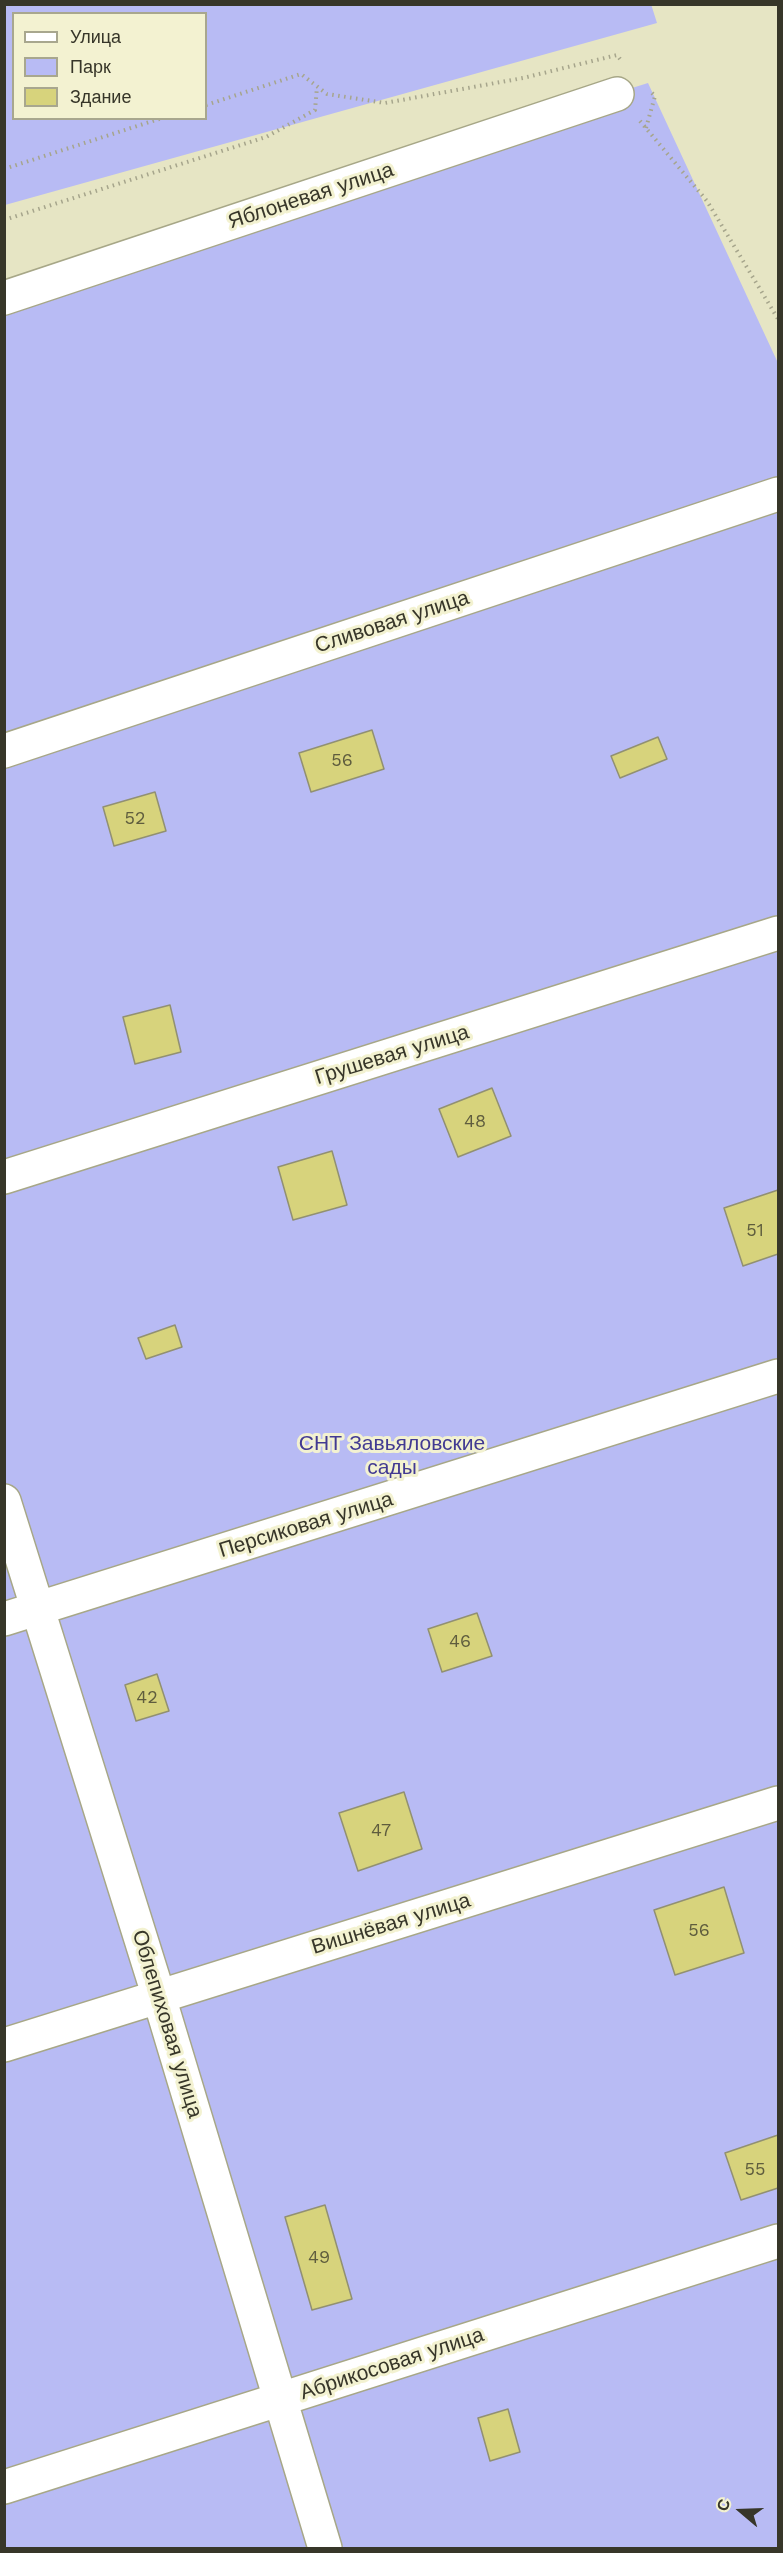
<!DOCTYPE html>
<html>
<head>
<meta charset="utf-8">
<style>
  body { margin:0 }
  #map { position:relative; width:783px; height:2553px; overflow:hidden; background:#e6e5c4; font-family:"Work Sans",sans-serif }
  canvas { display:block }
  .frame { position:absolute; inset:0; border:6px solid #373629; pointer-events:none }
  .legend { position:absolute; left:12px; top:12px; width:195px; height:108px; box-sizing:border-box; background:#f3f2d1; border:2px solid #a8a78e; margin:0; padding:8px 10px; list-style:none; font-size:18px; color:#373629 }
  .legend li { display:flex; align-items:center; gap:12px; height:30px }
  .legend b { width:30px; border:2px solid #a8a78e }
  .north { position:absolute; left:711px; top:2481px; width:60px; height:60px; -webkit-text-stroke:4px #f3f2d1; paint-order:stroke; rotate:289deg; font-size:16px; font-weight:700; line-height:24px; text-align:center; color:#373629 }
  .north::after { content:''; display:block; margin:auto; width:21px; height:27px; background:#373629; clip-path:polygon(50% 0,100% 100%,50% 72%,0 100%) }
</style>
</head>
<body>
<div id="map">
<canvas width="783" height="2553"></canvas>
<div class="frame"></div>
<ul class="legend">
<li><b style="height:8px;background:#fff"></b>Улица</li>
<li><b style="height:16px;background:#b8bbf4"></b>Парк</li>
<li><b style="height:16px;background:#d7d37c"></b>Здание</li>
</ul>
<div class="north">С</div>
</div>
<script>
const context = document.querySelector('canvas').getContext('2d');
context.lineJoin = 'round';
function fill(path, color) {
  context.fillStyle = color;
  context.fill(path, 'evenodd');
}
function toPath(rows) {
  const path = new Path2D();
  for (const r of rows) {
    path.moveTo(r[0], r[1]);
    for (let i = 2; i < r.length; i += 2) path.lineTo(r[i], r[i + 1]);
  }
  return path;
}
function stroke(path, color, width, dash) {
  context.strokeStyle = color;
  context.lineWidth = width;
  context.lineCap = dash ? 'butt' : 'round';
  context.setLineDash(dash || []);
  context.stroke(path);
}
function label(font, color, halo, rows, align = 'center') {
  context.font = font + ' "Work Sans",sans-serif';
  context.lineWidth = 6;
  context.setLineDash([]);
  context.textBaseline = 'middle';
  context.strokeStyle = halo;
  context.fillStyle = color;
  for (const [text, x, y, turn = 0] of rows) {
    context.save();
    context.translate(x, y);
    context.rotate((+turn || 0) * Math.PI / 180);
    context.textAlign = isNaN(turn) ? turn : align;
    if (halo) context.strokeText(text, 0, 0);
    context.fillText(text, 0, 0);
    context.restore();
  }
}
fill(toPath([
  [651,4,657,23,5,205,5,5],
  [14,14,206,14,206,118,14,118],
  [648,83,778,363,778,2548,5,2548,4,285]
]), '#b8bbf4');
const building = toPath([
  [372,730,384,769,311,792,299,753,372,730],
  [658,737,667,759,620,778,611,756,658,737],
  [155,792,166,831,114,846,103,807,155,792],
  [170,1005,181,1052,135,1064,123,1017,170,1005],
  [492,1088,511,1136,458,1157,439,1109,492,1088],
  [332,1151,347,1205,293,1220,278,1167,332,1151],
  [778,1190,778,1254,743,1266,724,1208,778,1190],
  [175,1325,182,1347,146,1359,138,1338,175,1325],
  [477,1613,492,1656,442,1672,428,1629,477,1613],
  [157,1674,169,1711,136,1721,125,1685,157,1674],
  [404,1792,422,1849,358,1871,339,1813,404,1792],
  [724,1887,744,1953,675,1975,654,1910,724,1887],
  [778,2135,778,2188,741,2200,725,2153,778,2135],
  [325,2205,352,2299,312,2310,285,2217,325,2205],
  [508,2409,520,2452,490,2461,478,2418,508,2409]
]);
fill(building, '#d7d37c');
stroke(building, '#919072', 1.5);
const minor = toPath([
  [4,298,617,94],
  [4,751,778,494],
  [4,1177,778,933],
  [4,1501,159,1997,325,2548],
  [4,1619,778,1376],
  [4,2045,778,1803],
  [4,2487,778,2241]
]);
stroke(minor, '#a7a787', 36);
stroke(toPath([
  [206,105,301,74,327,94,385,103,523,78,617,55,620,59],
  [640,121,707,201,778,319],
  [646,128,655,96,652,93],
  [4,169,162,118],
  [4,220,266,137,315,110,317,87]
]), '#a6a58c', 4, [1.5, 4.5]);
stroke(minor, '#fff', 33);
label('18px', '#5f5d3e', null, [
  ["56",342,761],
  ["52",135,819],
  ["48",475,1122],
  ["51",755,1231],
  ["46",460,1642],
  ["42",147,1698],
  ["47",381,1831],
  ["56",699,1931],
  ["55",755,2170],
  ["49",319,2258]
]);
label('21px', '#373629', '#f3f2d1', [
  ["Яблоневая улица",311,196,-18],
  ["Сливовая улица",392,622,-18],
  ["Грушевая улица",392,1055,-17],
  ["Персиковая улица",306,1525,-17],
  ["Вишнёвая улица",391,1924,-17],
  ["Облепиховая улица",167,2024,73],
  ["Абрикосовая улица",392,2364,-18]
]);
label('21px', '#423a92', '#f3f2d1', [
  ["СНТ Завьяловские",392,1444],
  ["сады",392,1468]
]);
</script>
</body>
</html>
